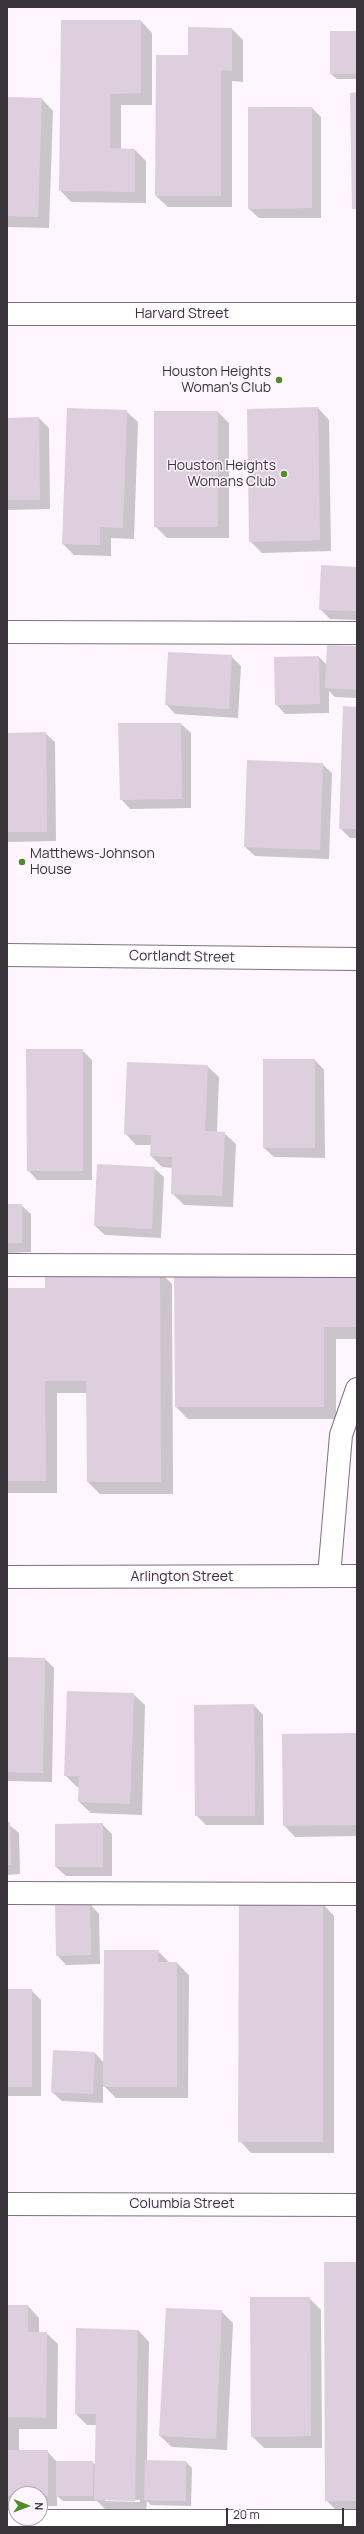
<!DOCTYPE html>
<html>
<head>
<meta charset="utf-8">
<style>
  body { margin:0 }
  #map { position:relative; width:364px; height:2534px; overflow:hidden; background:#fef5fe; font-family:Manrope,sans-serif }
  canvas { display:block }
  .frame { position:absolute; inset:0; border:8px solid #393439; pointer-events:none }
  .north { position:absolute; left:8px; top:2486px; width:40px; height:40px; box-sizing:border-box; background:#fef5fe; border:1px solid #afa8af; border-radius:50%; rotate:91deg; font-size:11px; font-weight:700; line-height:16px; text-align:center; color:#393439 }
  .north::after { content:''; display:block; margin:auto; width:14px; height:18px; background:#4f8c2c; clip-path:polygon(50% 0,100% 100%,50% 72%,0 100%) }
  .scale { position:absolute; left:226px; top:2508px; width:118px; height:18px; box-sizing:border-box; border:2px solid #393439; border-top:0; padding-left:5px; font-size:12px; line-height:14px; white-space:nowrap; color:#393439; -webkit-text-stroke:3px #fef5fe; paint-order:stroke }
</style>
</head>
<body>
<div id="map">
<canvas width="364" height="2534"></canvas>
<div class="frame"></div>
<div class="north">N</div>
<div class="scale">20 m</div>
</div>
<script>
const context = document.querySelector('canvas').getContext('2d');
context.lineJoin = 'round';
function fill(path, color) {
  context.fillStyle = color;
  context.fill(path, 'evenodd');
}
function toPath(rows) {
  const path = new Path2D();
  for (const r of rows) {
    path.moveTo(r[0], r[1]);
    for (let i = 2; i < r.length; i += 2) path.lineTo(r[i], r[i + 1]);
  }
  return path;
}
function stroke(path, color, width, dash) {
  context.strokeStyle = color;
  context.lineWidth = width;
  context.lineCap = dash ? 'butt' : 'round';
  context.setLineDash(dash || []);
  context.stroke(path);
}
function label(font, color, halo, rows, align = 'center') {
  context.font = font + ' Manrope,sans-serif';
  context.lineWidth = 3;
  context.setLineDash([]);
  context.textBaseline = 'middle';
  context.strokeStyle = halo;
  context.fillStyle = color;
  for (const [text, x, y, turn = 0] of rows) {
    context.save();
    context.translate(x, y);
    context.rotate((+turn || 0) * Math.PI / 180);
    context.textAlign = isNaN(turn) ? turn : align;
    if (halo) context.strokeText(text, 0, 0);
    context.fillText(text, 0, 0);
    context.restore();
  }
}
fill(toPath([
  [141,21,152,33,152,105,121,105,121,150,135,150,146,161,146,203,71,202,60,190],
  [232,29,243,40,243,82,232,81,232,207,168,207,156,196,189,56],
  [357,32,357,79,337,79,331,74],
  [7,98,42,99,53,111,49,228,7,227],
  [312,108,321,117,321,218,259,218,249,209],
  [318,408,329,420,331,551,262,553,250,541],
  [126,411,138,422,134,539,111,538,111,556,74,555,63,544],
  [218,412,229,423,229,538,167,538,155,526],
  [39,418,49,428,50,509,7,510,7,419],
  [357,568,357,620,330,619,320,609],
  [357,647,357,698,335,697,329,691,329,713,285,714,276,704,319,657,327,665],
  [231,656,241,666,238,718,175,714,166,704],
  [357,708,357,838,350,838,340,828],
  [181,724,191,733,191,808,130,809,121,799],
  [45,733,55,742,56,841,7,842,7,734],
  [322,764,332,773,329,859,255,856,245,847],
  [82,1050,92,1060,92,1180,37,1180,28,1170],
  [315,1060,324,1070,325,1158,274,1157,264,1148],
  [207,1066,219,1077,217,1132,224,1133,236,1144,233,1207,184,1205,172,1193,173,1168,162,1167,151,1156,151,1145,136,1145,125,1133],
  [154,1168,164,1177,161,1238,105,1235,95,1226],
  [7,1205,21,1205,31,1214,31,1252,7,1253],
  [175,1269,357,1269,357,1339,336,1339,336,1419,188,1419,176,1407],
  [160,1272,172,1284,173,1494,100,1494,88,1482,87,1393,57,1393,57,1493,7,1493,7,1289,46,1289],
  [7,1658,45,1659,54,1668,52,1782,7,1781],
  [133,1694,145,1705,142,1815,91,1813,79,1802,80,1787,77,1787,65,1775],
  [254,1705,263,1715,264,1825,206,1825,196,1815],
  [357,1734,357,1836,295,1837,284,1825],
  [7,1823,19,1833,20,1874,7,1875],
  [102,1824,112,1834,112,1876,66,1876,56,1867],
  [90,1904,99,1914,100,1964,66,1965,57,1955],
  [323,1904,334,1916,334,2153,251,2153,240,2141],
  [158,1951,170,1963,177,1963,189,1975,188,2098,116,2098,103,2085,103,2103,62,2101,52,2092,95,2053,104,2063],
  [7,1990,31,1990,41,2000,41,2096,7,2096],
  [357,2263,357,2512,338,2512,326,2500],
  [309,2298,321,2310,322,2448,264,2448,252,2436],
  [7,2306,28,2306,39,2318,39,2333,46,2333,58,2344,57,2429,19,2429,19,2451,47,2451,57,2462,92,2462,96,2465,96,2425,87,2425,76,2414,138,2330,149,2342,147,2461,186,2462,192,2468,191,2506,151,2505,147,2501,146,2512,107,2511,97,2501,63,2501,57,2496,57,2506,40,2506,40,2494,16,2494,16,2506,7,2506],
  [105,2499,140,2500,140,2502,105,2501],
  [221,2311,233,2323,227,2450,172,2447,160,2436]
]), '#0003');
fill(toPath([
  [61,20,141,20,141,93,110,94,110,148,135,149,135,192,59,191],
  [188,27,232,28,232,71,221,70,221,196,155,196,156,55,188,55],
  [330,31,357,31,357,74,330,74],
  [357,92,357,209,352,209,350,93],
  [7,97,42,98,38,217,7,216],
  [248,107,312,107,312,208,248,209],
  [318,407,320,540,249,542,247,409],
  [67,408,127,410,123,528,100,527,100,545,62,544],
  [154,411,218,411,218,527,154,527],
  [39,417,40,500,7,500,7,418],
  [321,565,357,567,357,611,319,610],
  [327,645,357,646,357,690,325,688],
  [168,652,232,655,229,709,165,705],
  [319,656,320,704,275,705,274,657],
  [343,706,357,707,357,829,339,829],
  [118,723,181,723,182,799,120,800],
  [46,732,47,832,7,832,7,733],
  [247,760,323,763,320,850,244,847],
  [26,1049,83,1049,83,1171,27,1171],
  [263,1059,315,1059,315,1148,263,1148],
  [127,1062,208,1065,205,1131,225,1132,222,1196,171,1194,172,1157,150,1156,151,1135,124,1134],
  [97,1164,155,1167,152,1229,94,1226],
  [7,1204,22,1204,22,1243,7,1243],
  [174,1268,357,1268,357,1327,324,1327,324,1407,175,1407],
  [45,1271,160,1271,161,1482,87,1482,86,1381,45,1381,46,1481,7,1481,7,1288,45,1288],
  [7,1657,45,1658,43,1773,7,1772],
  [67,1691,134,1693,130,1804,78,1802,79,1776,64,1776],
  [254,1704,255,1816,195,1816,194,1705],
  [357,1733,357,1825,283,1826,282,1734],
  [7,1822,10,1822,11,1865,7,1865],
  [103,1823,103,1867,55,1867,55,1824],
  [90,1903,91,1955,56,1956,55,1904],
  [239,1903,323,1903,323,2142,238,2142],
  [104,1950,159,1950,158,1962,177,1962,177,2087,103,2087],
  [7,1989,32,1989,32,2087,7,2087],
  [53,2050,95,2052,93,2094,51,2092],
  [324,2262,357,2262,357,2501,325,2501],
  [250,2297,310,2297,311,2436,251,2437],
  [7,2305,28,2305,28,2332,47,2332,46,2418,7,2417],
  [166,2308,222,2310,216,2439,159,2436],
  [76,2328,138,2330,135,2501,94,2500,96,2414,75,2414],
  [7,2450,48,2450,48,2496,40,2496,40,2494,16,2494,16,2496,7,2496],
  [145,2460,186,2461,186,2501,144,2500],
  [56,2461,93,2461,93,2496,56,2496]
]), '#decfde');
const lane = toPath([
  [7,632,357,633],
  [7,1265,357,1266],
  [329,1576,341,1435,357,1389],
  [7,1893,357,1894],
  [7,2521,357,2521]
]);
const street = toPath([
  [7,314,357,314],
  [7,955,357,959],
  [7,1577,357,1576],
  [7,2204,357,2205]
]);
stroke(lane, '#7d707d', 24);
stroke(street, '#7d707d', 24);
stroke(lane, '#fff', 22);
stroke(street, '#fff', 22);
for (const [x, y, r, color] of [
  [279,380,4,"#4f8c2c"],
  [284,474,4,"#4f8c2c"],
  [22,862,4,"#4f8c2c"]
]) {
  const dot = new Path2D();
  dot.arc(x, y, r, 0, 2 * Math.PI);
  context.fillStyle = color;
  context.fill(dot);
  stroke(dot, '#fef5fe', 1.5);
}
label('14px', '#393439', '#fef5fe', [
  ["Harvard Street",182,314],
  ["Cortlandt Street",182,957,1],
  ["Arlington Street",182,1577],
  ["Columbia Street",182,2204]
]);
label('14px', '#393439', '#fef5fe', [
  ["Houston Heights",271,372],
  ["Woman's Club",271,388],
  ["Houston Heights",276,466],
  ["Womans Club",276,482],
  ["Matthews-Johnson",30,854,"left"],
  ["House",30,870,"left"]
], 'right');
</script>
</body>
</html>
